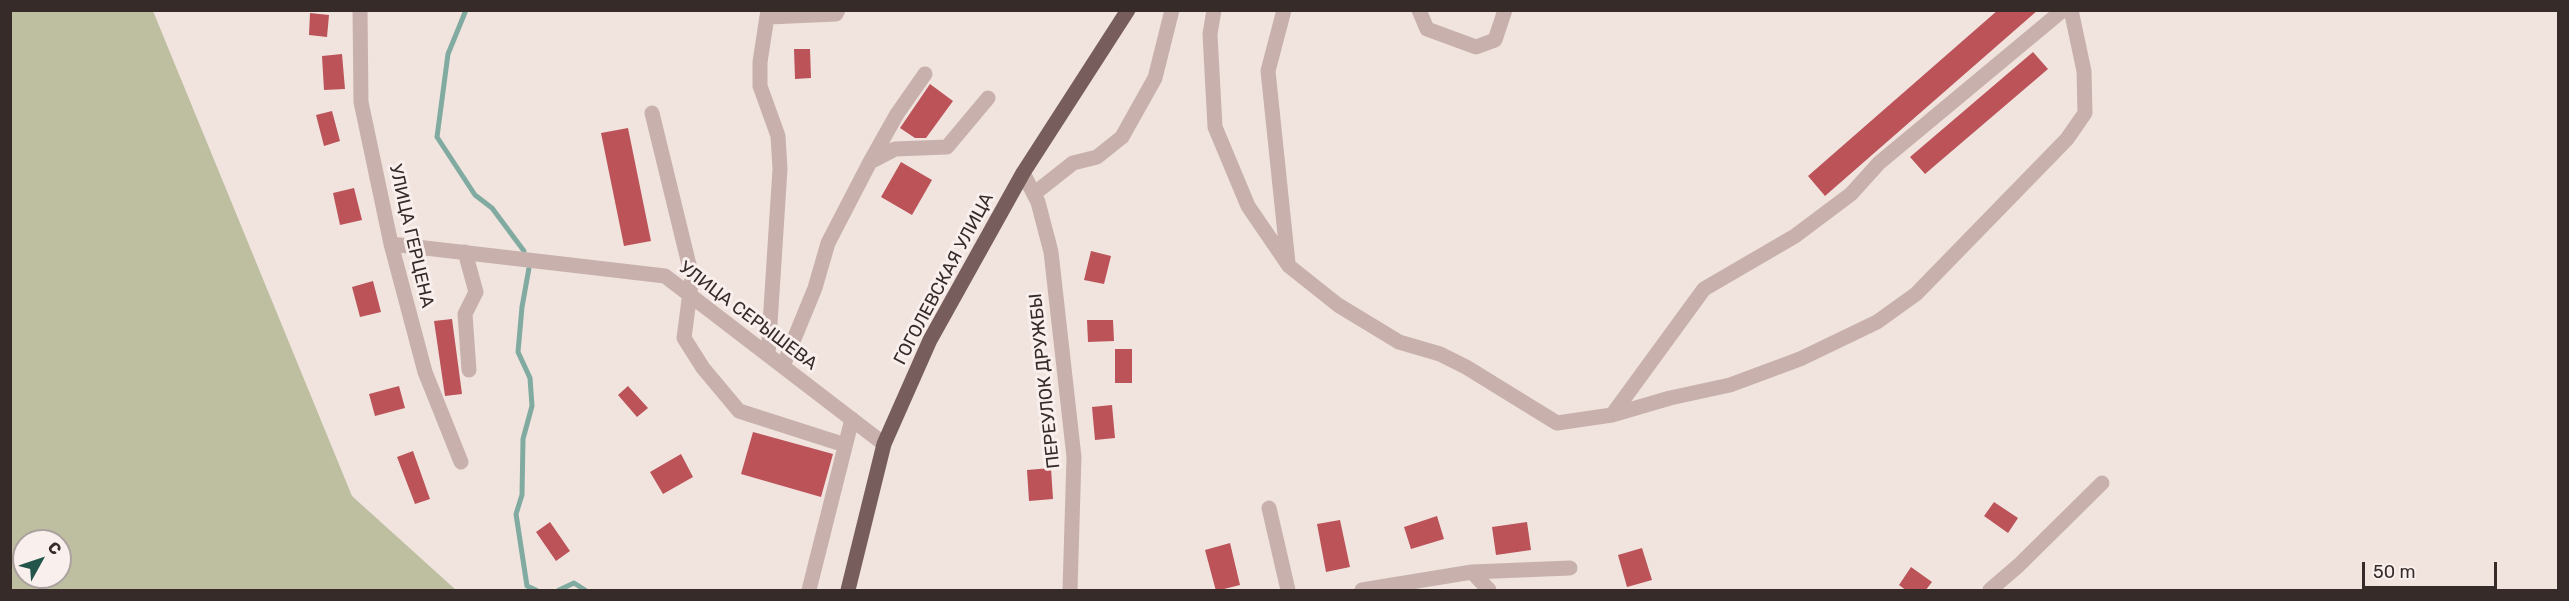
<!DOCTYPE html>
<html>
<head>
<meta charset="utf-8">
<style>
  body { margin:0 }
  #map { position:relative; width:2569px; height:601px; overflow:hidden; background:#f1e4df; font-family:Rubik,sans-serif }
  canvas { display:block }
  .frame { position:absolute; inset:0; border:12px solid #372b2a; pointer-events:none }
  .north { position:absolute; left:12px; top:529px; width:60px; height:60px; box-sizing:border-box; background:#f9efec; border:2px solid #aba19e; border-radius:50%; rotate:50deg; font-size:16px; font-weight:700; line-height:24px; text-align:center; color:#372b2a }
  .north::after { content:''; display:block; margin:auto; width:21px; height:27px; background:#23554a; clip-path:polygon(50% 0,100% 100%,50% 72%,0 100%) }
  .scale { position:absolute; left:2362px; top:562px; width:135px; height:27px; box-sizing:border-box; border:3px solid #372b2a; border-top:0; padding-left:8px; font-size:18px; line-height:21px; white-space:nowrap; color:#372b2a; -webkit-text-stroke:4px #f9efec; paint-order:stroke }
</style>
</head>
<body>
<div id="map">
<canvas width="2569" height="601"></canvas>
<div class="frame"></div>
<div class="north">С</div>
<div class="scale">50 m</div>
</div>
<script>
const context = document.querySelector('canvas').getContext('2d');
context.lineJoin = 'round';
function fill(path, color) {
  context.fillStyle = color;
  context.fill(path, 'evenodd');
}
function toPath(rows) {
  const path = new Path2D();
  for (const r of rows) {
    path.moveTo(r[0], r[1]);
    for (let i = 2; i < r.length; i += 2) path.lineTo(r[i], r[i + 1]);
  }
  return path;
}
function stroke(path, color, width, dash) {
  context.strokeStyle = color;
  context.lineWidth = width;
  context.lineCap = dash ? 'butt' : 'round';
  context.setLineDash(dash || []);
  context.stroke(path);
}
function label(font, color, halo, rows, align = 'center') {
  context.font = font + ' Rubik,sans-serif';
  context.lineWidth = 6;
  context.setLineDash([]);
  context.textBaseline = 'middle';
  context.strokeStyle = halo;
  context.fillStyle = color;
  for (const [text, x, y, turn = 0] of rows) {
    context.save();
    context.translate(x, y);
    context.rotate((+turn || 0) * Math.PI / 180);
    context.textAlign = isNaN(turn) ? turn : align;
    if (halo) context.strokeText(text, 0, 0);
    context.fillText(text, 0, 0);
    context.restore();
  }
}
fill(toPath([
  [10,11,153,11,352,496,456,590,11,590],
  [24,541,60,541,60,577,24,577]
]), '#bdbfa0');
stroke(toPath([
  [466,10,448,54,437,137,475,195,492,208,524,251],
  [529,268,522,307,518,352,530,378,532,406,523,439,522,495,516,514,527,586,536,590],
  [559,590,574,583,585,590]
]), '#81aba1', 5);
fill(toPath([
  [1998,10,2038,10,1825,196,1808,176],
  [310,13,329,15,327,37,309,35],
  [794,49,810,49,811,78,795,79],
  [2033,52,2048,69,1925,174,1910,157],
  [342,54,345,89,324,90,322,56],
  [930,84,953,101,926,138,915,138,900,128],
  [332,111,340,141,324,146,316,115],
  [628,128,651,241,624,246,601,133],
  [901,162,932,180,912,215,881,197],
  [354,188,362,220,340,225,333,193],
  [1091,251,1111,256,1104,284,1084,280],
  [373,281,381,312,360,317,352,287],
  [452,319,462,394,445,396,434,321],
  [1087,320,1113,320,1114,341,1088,342],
  [1115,349,1132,349,1132,383,1115,383],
  [399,386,405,408,375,416,369,394],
  [628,386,648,408,637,417,618,395],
  [1112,405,1115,438,1095,440,1092,407],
  [753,432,833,454,821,497,741,474],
  [413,451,430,499,415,504,397,457],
  [681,454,693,477,663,494,650,472],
  [1051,468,1053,499,1029,501,1027,470],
  [1994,502,2018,518,2008,533,1984,516],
  [1437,516,1444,539,1411,549,1404,527],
  [1340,520,1350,567,1326,572,1317,524],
  [550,522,570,551,556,561,536,532],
  [1527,522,1531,550,1496,555,1492,527],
  [1230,543,1240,585,1216,591,1205,550],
  [1642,548,1652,580,1627,587,1618,555],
  [1911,567,1932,582,1925,591,1907,591,1899,585]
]), '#bb5358');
stroke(toPath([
  [360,10,361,102,391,244,425,372,461,462],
  [1214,10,1210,34,1215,127,1248,206,1289,266,1338,305,1399,342,1440,354,1466,367,1557,423,1612,415,1670,398,1730,385,1800,359,1877,322,1916,294,2067,139,2085,113,2084,71,2071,10],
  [1284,10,1268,71,1288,263],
  [1419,10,1427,29,1476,47,1495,40,1505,10],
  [769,17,836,14,838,10],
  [652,113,692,277,684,338,703,368,739,411,845,445],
  [870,162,897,114,925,74],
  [1023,173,1038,202,1051,252,1074,457,1070,590],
  [1035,193,1073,163,1097,157,1122,137,1155,78,1172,10],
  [391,244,665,276,884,444],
  [465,252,476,292,465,314,469,370],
  [768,355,780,169,778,136,760,86,760,62,768,10],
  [783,366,815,288,828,243,870,162,895,149,947,147,988,98],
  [1612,415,1704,289,1795,236,1851,194,1879,163,2063,10],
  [1269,508,1288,590],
  [1472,572,1489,590],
  [809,590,852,419],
  [1362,590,1472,572,1570,568],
  [1990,590,2019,565,2102,483]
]), '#c8b1ac', 15);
stroke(toPath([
  [848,590,884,444,930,340,1023,173,1128,10]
]), '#775e5d', 15);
label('18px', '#372b2a', '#f9efec', [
  ["УЛИЦА ГЕРЦЕНА",411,236,77],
  ["ГОГОЛЕВСКАЯ УЛИЦА",944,279,-62],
  ["УЛИЦА СЕРЫШЕВА",748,316,37],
  ["ПЕРЕУЛОК ДРУЖБЫ",1045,381,-96]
]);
</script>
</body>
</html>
